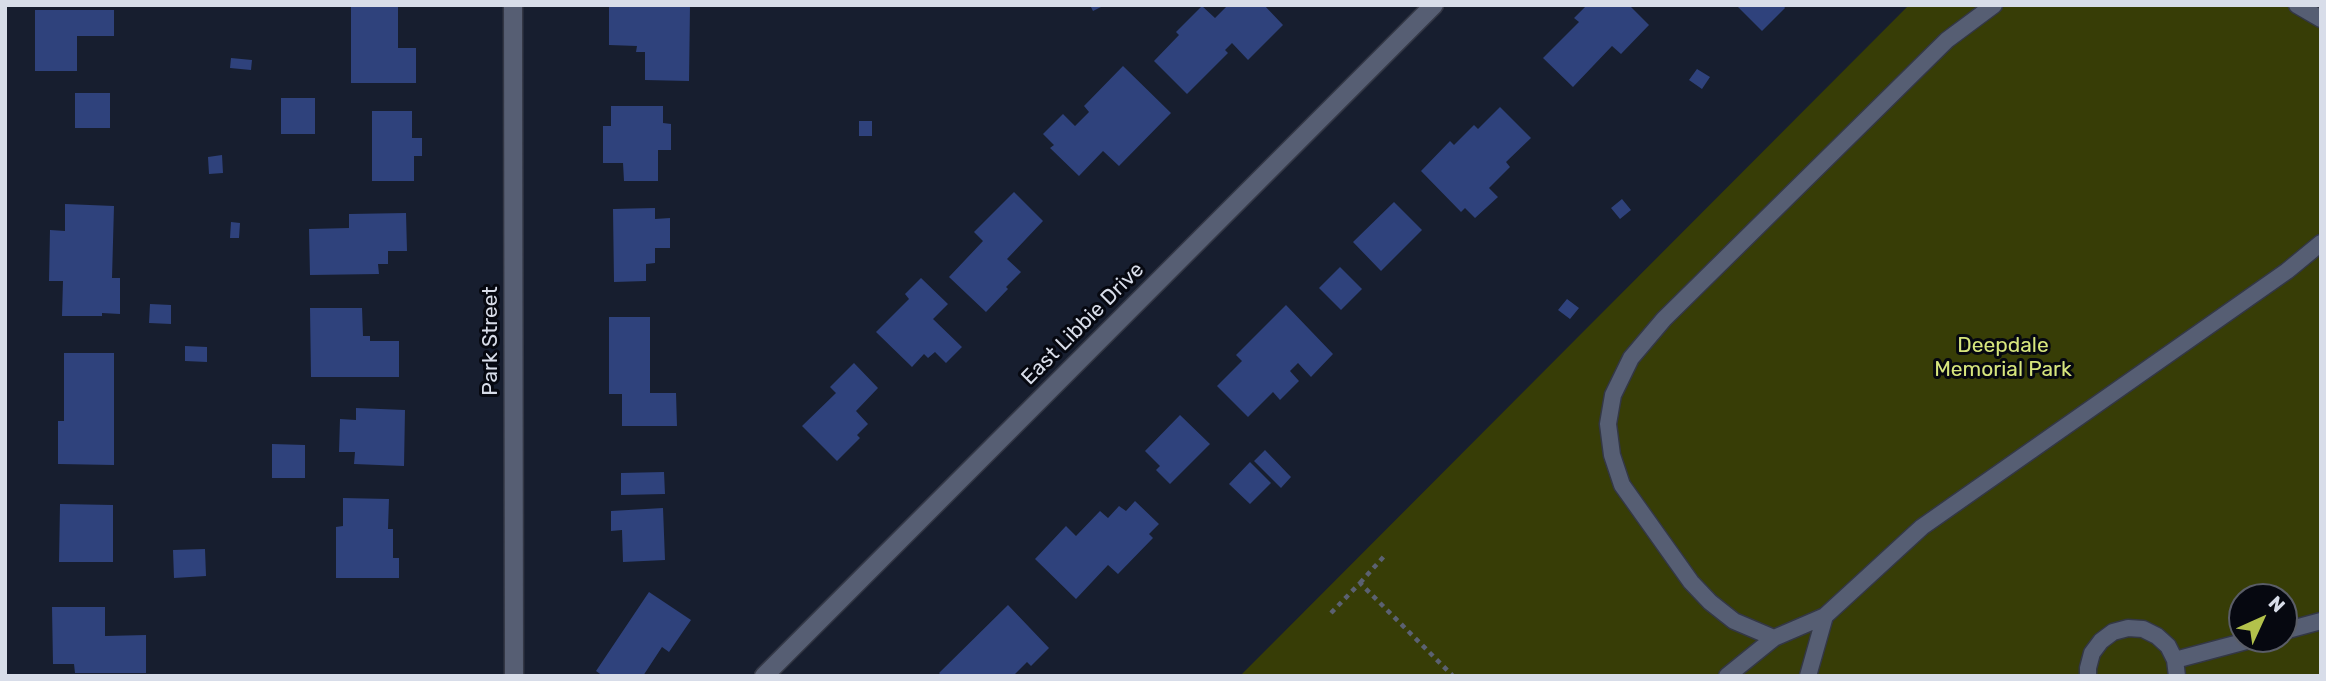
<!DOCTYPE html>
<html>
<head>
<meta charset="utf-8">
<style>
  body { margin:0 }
  #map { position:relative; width:2326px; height:681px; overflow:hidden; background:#171e2f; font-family:Rubik,sans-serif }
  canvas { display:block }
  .frame { position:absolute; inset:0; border:7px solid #d8dde9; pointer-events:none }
  .north { position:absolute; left:2228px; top:583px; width:70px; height:70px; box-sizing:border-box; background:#060810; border:2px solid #5a5d67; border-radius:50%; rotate:45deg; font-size:19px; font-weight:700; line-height:28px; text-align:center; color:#d8dde9 }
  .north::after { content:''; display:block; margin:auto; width:24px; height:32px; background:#b3c24b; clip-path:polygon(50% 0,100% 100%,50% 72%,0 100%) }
</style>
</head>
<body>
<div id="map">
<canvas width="2326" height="681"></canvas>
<div class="frame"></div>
<div class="north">N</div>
</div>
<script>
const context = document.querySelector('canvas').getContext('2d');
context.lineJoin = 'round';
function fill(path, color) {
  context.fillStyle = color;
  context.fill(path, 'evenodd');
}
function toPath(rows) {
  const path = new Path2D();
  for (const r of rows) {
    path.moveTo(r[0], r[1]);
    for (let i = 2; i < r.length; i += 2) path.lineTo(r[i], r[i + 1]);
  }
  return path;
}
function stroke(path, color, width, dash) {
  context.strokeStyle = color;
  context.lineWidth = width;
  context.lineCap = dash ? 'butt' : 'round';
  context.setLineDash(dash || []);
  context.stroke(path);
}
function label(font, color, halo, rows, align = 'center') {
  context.font = font + ' Rubik,sans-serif';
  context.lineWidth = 6;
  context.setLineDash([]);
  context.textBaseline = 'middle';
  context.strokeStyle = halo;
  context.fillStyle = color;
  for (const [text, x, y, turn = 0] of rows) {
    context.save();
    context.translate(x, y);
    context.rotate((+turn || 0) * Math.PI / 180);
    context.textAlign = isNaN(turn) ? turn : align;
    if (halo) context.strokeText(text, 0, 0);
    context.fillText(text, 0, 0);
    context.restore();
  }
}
fill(toPath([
  [1909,5,2321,5,2321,676,1240,676],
  [2242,597,2284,597,2284,639,2242,639]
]), '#373d06');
fill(toPath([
  [609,5,690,5,689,81,645,80,645,52,636,52,637,46,609,45],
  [1090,5,1105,5,1093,11],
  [1228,5,1264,5,1283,25,1248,60,1232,43,1225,50,1228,53,1187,94,1154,61,1179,35,1176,32,1202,6,1215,18],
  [1587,5,1629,5,1649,25,1621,54,1612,46,1573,87,1543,58,1579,22,1574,18],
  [1736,5,1783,5,1785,8,1762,31],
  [351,7,398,7,398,48,416,48,416,83,351,83],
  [35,10,114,10,114,36,77,36,77,71,35,71],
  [231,58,252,60,251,70,230,68],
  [1123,66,1171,113,1119,166,1103,151,1079,176,1050,148,1054,145,1043,134,1063,114,1075,126,1089,112,1084,106],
  [1697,69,1710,77,1702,89,1689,80],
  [75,93,110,93,110,128,75,128],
  [281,98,315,98,315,134,281,134],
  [611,106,663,106,663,123,671,124,671,150,658,150,658,181,624,181,623,163,603,163,603,126,611,126],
  [1500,107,1531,138,1506,162,1510,167,1489,188,1498,197,1475,218,1465,208,1461,212,1421,171,1450,141,1454,145,1474,125,1478,129],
  [372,111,412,111,412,138,422,138,422,156,414,156,414,181,372,181],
  [859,121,872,121,872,136,859,136],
  [222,155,223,173,209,174,208,157],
  [1014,192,1043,221,1007,259,1021,272,1006,287,1008,289,986,312,949,277,983,241,974,232],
  [1622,199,1631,210,1620,219,1611,208],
  [1394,202,1422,230,1381,271,1353,242],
  [65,204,114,206,112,278,120,278,120,314,102,313,102,316,62,316,63,281,49,281,50,230,65,231],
  [655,208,655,219,670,218,670,248,655,248,655,263,646,264,646,281,614,282,613,209],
  [406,213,407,251,388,251,388,264,378,264,379,274,310,275,309,229,349,228,349,214],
  [231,222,240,223,239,238,230,238],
  [1340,267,1362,289,1341,310,1319,288],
  [921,278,948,304,933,319,962,347,946,363,935,352,928,358,924,354,912,367,876,332,909,299,905,294],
  [1567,299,1579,308,1570,319,1558,310],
  [150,304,171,305,171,324,149,323],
  [1286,305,1333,354,1311,377,1298,363,1290,371,1299,381,1280,400,1273,392,1248,417,1217,386,1242,361,1236,355],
  [310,308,362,308,363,336,370,336,370,341,399,341,399,377,311,377],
  [609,317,650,317,650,393,676,393,677,426,622,426,622,394,609,394],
  [185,346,207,347,207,362,185,361],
  [64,353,114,353,114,465,58,464,58,421,64,421],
  [854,363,878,388,856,411,868,424,857,435,860,438,837,461,802,426,836,393,830,387],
  [356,408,405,410,404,466,354,464,355,452,339,452,340,419,356,420],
  [1180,415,1210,444,1170,484,1156,470,1160,466,1145,451],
  [272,444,305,445,305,478,272,478],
  [1265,450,1291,477,1281,488,1254,461],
  [1250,462,1271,483,1250,504,1229,484],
  [664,472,665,494,621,495,621,473],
  [343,498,389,499,388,529,393,529,393,558,399,558,399,578,336,578,336,527,343,526],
  [1135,501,1159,524,1149,534,1153,538,1118,574,1108,565,1076,599,1035,559,1066,526,1076,536,1100,511,1108,518,1119,506,1126,511],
  [60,504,113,505,113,562,59,562],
  [663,508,665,560,623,562,622,530,611,531,611,511],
  [205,549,206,576,174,578,173,550],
  [649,592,691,620,669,652,662,647,643,676,603,676,596,671],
  [1008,605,1049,648,1031,666,1027,662,1013,676,942,676,939,673],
  [52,607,105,607,105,636,146,635,146,673,75,673,74,664,53,664]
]), '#2f427c');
const service = toPath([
  [2297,5,2321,19],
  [2284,631,2321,621],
  [1774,638,1734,621,1710,602,1691,582,1622,485,1612,455,1608,424,1613,395,1631,358,1664,319,1947,40,1994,5],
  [2175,660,2254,639],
  [1727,676,1774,638,1825,616,1922,527,2287,271,2321,243],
  [1808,676,1825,616],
  [2088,676,2088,668,2092,653,2101,641,2113,632,2128,628,2143,629,2157,636,2168,646,2175,660,2177,676]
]);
const minor = toPath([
  [513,5,514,676],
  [764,676,1434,5]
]);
stroke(service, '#333745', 19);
stroke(minor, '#333745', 21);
stroke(toPath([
  [1360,583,1386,554],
  [1331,613,1360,583,1453,676]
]), '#5b6171', 4.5, [5, 5]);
stroke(service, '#565e73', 16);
stroke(minor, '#565e73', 18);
label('21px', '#d8dde9', '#060810', [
  ["East Libbie Drive",1083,324,-45],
  ["Park Street",491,341,-90]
]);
label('21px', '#d7e67d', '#060810', [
  ["Deepdale",2003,346],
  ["Memorial Park",2003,370]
]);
</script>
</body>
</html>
